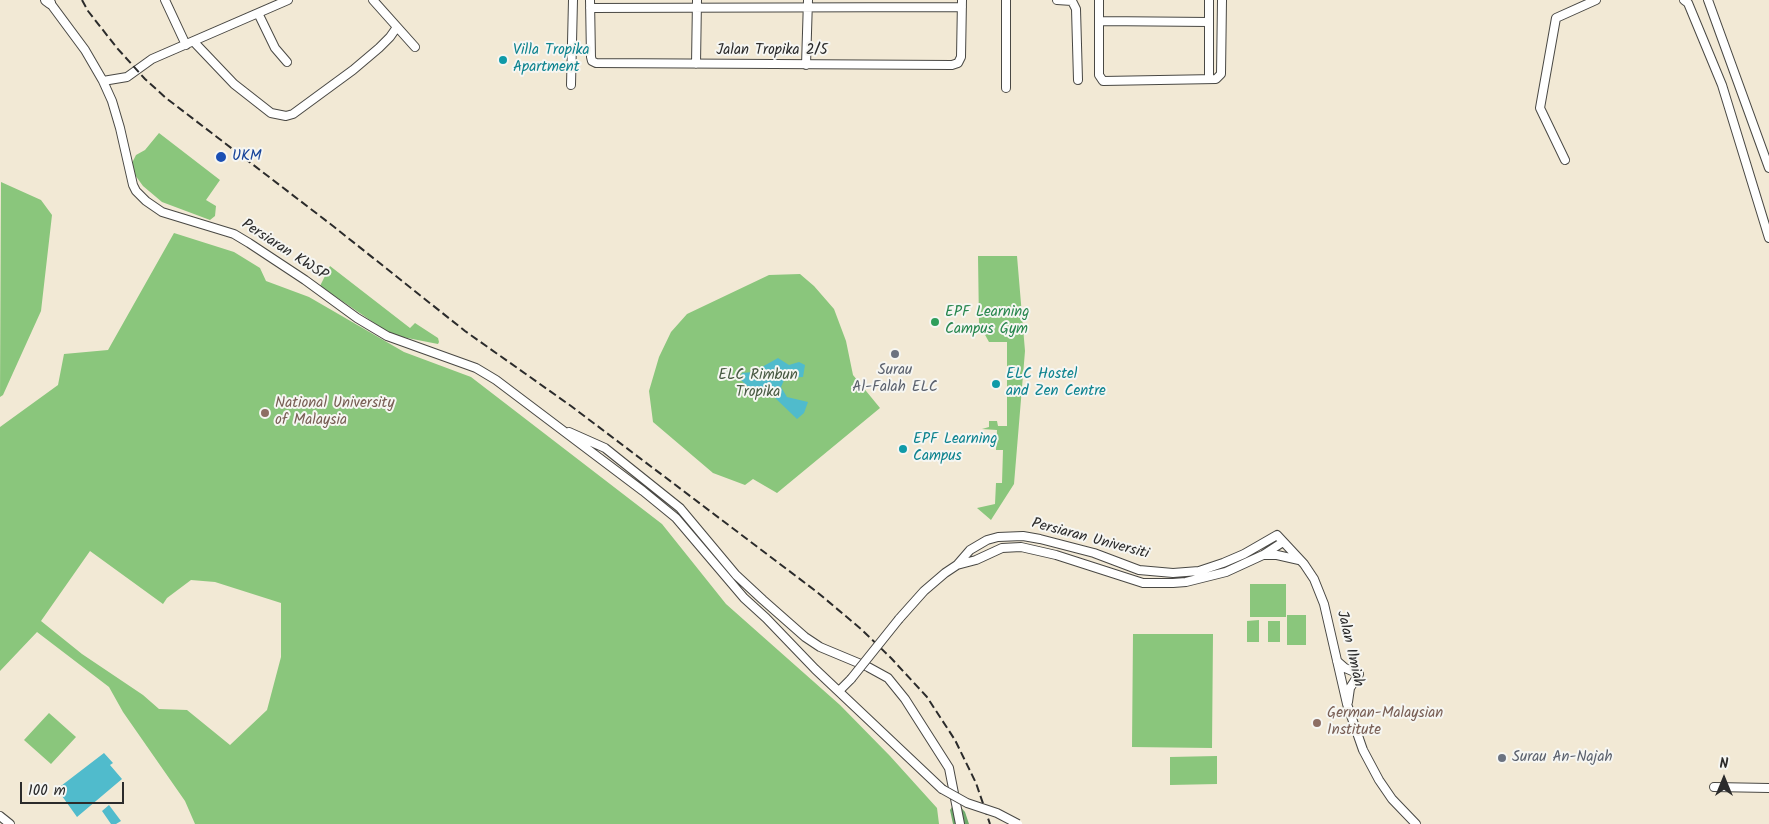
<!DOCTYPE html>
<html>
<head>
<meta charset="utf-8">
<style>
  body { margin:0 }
  #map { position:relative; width:1769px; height:824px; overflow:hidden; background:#f2e9d5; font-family:Kalam,sans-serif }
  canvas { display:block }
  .north { position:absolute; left:1699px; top:754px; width:50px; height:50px; -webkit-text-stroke:4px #f6f6f2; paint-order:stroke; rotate:0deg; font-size:14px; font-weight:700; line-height:20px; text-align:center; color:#2b2b2b }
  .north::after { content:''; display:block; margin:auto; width:18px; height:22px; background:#2b2b2b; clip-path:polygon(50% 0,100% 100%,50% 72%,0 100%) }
  .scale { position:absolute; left:20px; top:782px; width:104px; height:22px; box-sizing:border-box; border:2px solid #2b2b2b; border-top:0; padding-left:6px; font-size:15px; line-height:18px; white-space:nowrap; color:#2b2b2b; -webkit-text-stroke:4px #f6f6f2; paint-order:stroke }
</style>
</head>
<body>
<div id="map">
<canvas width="1769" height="824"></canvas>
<div class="north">N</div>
<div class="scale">100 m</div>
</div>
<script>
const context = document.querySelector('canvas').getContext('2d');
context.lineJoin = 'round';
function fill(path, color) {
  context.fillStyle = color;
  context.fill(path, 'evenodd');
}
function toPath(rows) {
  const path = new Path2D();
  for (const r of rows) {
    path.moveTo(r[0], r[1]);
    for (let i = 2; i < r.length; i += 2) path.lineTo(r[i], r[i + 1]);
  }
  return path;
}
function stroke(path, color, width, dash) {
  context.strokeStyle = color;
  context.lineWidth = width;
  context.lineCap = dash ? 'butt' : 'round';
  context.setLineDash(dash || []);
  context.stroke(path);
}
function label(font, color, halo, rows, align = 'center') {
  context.font = font + ' Kalam,sans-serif';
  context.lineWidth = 4;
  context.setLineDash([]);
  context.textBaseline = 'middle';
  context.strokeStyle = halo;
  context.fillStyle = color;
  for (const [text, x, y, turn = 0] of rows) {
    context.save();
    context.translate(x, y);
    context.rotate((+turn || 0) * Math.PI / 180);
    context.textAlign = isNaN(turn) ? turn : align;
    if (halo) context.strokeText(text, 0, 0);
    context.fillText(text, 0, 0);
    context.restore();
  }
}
fill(toPath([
  [159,133,220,180,206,200,216,206,215,216,210,220,162,202,143,186,135,175,132,163,136,155,145,150],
  [1,182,41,200,52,215,41,311,3,395,0,397],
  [174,233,234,252,260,268,266,281,309,297,404,352,471,377,662,524,726,604,840,705,890,756,937,808,939,824,195,824,185,801,123,712,109,687,37,632,0,671,0,427,58,385,64,354,108,350],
  [90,551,163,604,167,598,191,580,215,582,281,603,281,657,267,710,230,745,187,710,159,709,143,695,82,654,41,621],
  [978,256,1017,256,1025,351,1014,484,991,520,977,508,995,504,996,483,1002,483,1003,450,996,450,997,430,982,429,989,427,989,421,997,421,998,426,1007,426,1007,342,989,342,979,324],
  [330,266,410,328,415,323,418,325,438,338,439,342,438,344,392,335,320,286],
  [800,274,814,286,834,309,846,341,853,375,880,408,777,493,753,479,745,485,713,473,653,422,649,391,659,357,671,332,687,314,769,275],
  [1250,584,1286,584,1286,617,1250,617],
  [1287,615,1306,615,1306,645,1287,645],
  [1259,620,1259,642,1247,642,1247,621],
  [1268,621,1280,621,1280,642,1268,642],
  [1133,634,1213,634,1212,748,1132,747],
  [49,713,76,737,51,764,24,740],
  [1217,756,1217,784,1170,785,1170,757]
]), '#8ac67c');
fill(toPath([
  [960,806,965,812,969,824,953,824,950,810,952,807]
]), '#6fab6c');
fill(toPath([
  [778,358,789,365,799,362,805,365,803,377,785,378,781,387,787,397,808,402,804,413,797,419,771,394,747,386,740,379,742,373,753,372],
  [104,753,113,763,110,765,122,779,77,817,57,789],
  [109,805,121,821,116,824,111,824,102,811]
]), '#50bbcc');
const minor = toPath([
  [48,0,85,50,103,81,112,101,120,128,133,185,136,191,146,201,162,212,234,234,249,243,305,280,357,318,387,336,476,368,496,380,643,491,676,518,744,598,766,618,815,669,942,789],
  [165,0,186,45],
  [373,0,415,47],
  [590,0,591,57,592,61,596,63,952,65,958,63,961,57,962,0],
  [1006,0,1006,88],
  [1057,0,1072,1,1076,9,1078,80],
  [1099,0,1099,75,1103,81,1216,79,1221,74,1222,0],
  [1209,0,1209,79],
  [1684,0,1688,3,1722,85,1769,238],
  [1708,0,1769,168],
  [590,8,962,7],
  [258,13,275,48,287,62],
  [1099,21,1209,22],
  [194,42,234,84,271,113,286,116,293,114,353,70,379,48,390,37,397,27],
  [696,64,697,0],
  [806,65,808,0],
  [103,81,127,77,152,59,288,0],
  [571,85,573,0],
  [1565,160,1540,108,1556,18,1596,0],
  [569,432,605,448,680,508,736,575,763,600,805,637,820,647,868,667,888,678,905,699,949,768,960,824],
  [1264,555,1277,555,1299,560],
  [957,565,976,560,1002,548,1021,547,1056,555,1143,583,1173,583,1186,582,1226,572,1263,555,1283,542],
  [899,619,924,591,945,573,957,565,970,550,987,540,998,537,1023,536,1040,539,1094,553,1139,570,1173,573,1199,571,1223,563,1244,554,1277,535,1304,564,1314,579,1324,604,1347,704,1363,750,1379,780,1392,799,1416,824],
  [1337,661,1345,668,1359,674,1350,688,1348,702],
  [839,691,851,679],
  [1714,787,1769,788],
  [0,816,10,824]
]);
const major = toPath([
  [46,0,50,3]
]);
stroke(minor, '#494844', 10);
stroke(major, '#494844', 12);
stroke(minor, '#fff', 8);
stroke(major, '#fff', 10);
stroke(toPath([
  [82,0,88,11,117,48,145,79,166,98,333,226,465,331,571,406,817,592,861,629,891,658,927,697,955,740,976,783,990,824]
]), '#2b2b2b', 2, [8, 4]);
const minorBridge = toPath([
  [851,679,899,619],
  [942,789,967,803,997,813,1018,824]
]);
stroke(minorBridge, '#494844', 10, []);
stroke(minorBridge, '#fff', 8);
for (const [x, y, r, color] of [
  [503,60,5,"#0f9aa8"],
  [221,157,6,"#1a4fb4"],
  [935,322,5,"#2e9e5b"],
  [895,354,5,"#6b7280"],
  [996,384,5,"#0f9aa8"],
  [265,413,5,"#8d6e63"],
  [903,449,5,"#0f9aa8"],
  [1317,723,5,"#8d6e63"],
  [1502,758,5,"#6b7280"]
]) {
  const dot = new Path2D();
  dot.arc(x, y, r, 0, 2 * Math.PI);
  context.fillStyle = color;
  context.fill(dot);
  stroke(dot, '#f6f6f2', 2);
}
label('15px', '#0d838f', '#f6f6f2', [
  ["Villa Tropika",513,51],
  ["Apartment",513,68],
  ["ELC Hostel",1006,375],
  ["and Zen Centre",1006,392],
  ["EPF Learning",913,440],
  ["Campus",913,457]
], 'left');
label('15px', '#2b2b2b', '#f6f6f2', [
  ["Jalan Tropika 2/5",772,51],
  ["Persiaran KWSP",284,251,33],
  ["Persiaran Universiti",1090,540,15],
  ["Jalan Ilmiah",1349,649,77]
]);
label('15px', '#164399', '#f6f6f2', [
  ["UKM",232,157]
], 'left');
label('15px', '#27864d', '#f6f6f2', [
  ["EPF Learning",945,313],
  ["Campus Gym",945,330]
], 'left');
label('15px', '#5b616d', '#f6f6f2', [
  ["Surau",895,371],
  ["Al-Falah ELC",895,388],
  ["Surau An-Najah",1512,758,"left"]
]);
label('15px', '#485a43', '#f6f6f2', [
  ["ELC Rimbun",758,376],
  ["Tropika",758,393]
]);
label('15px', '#785e54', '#f6f6f2', [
  ["National University",275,404],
  ["of Malaysia",275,421],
  ["German-Malaysian",1327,714],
  ["Institute",1327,731]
], 'left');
</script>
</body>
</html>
